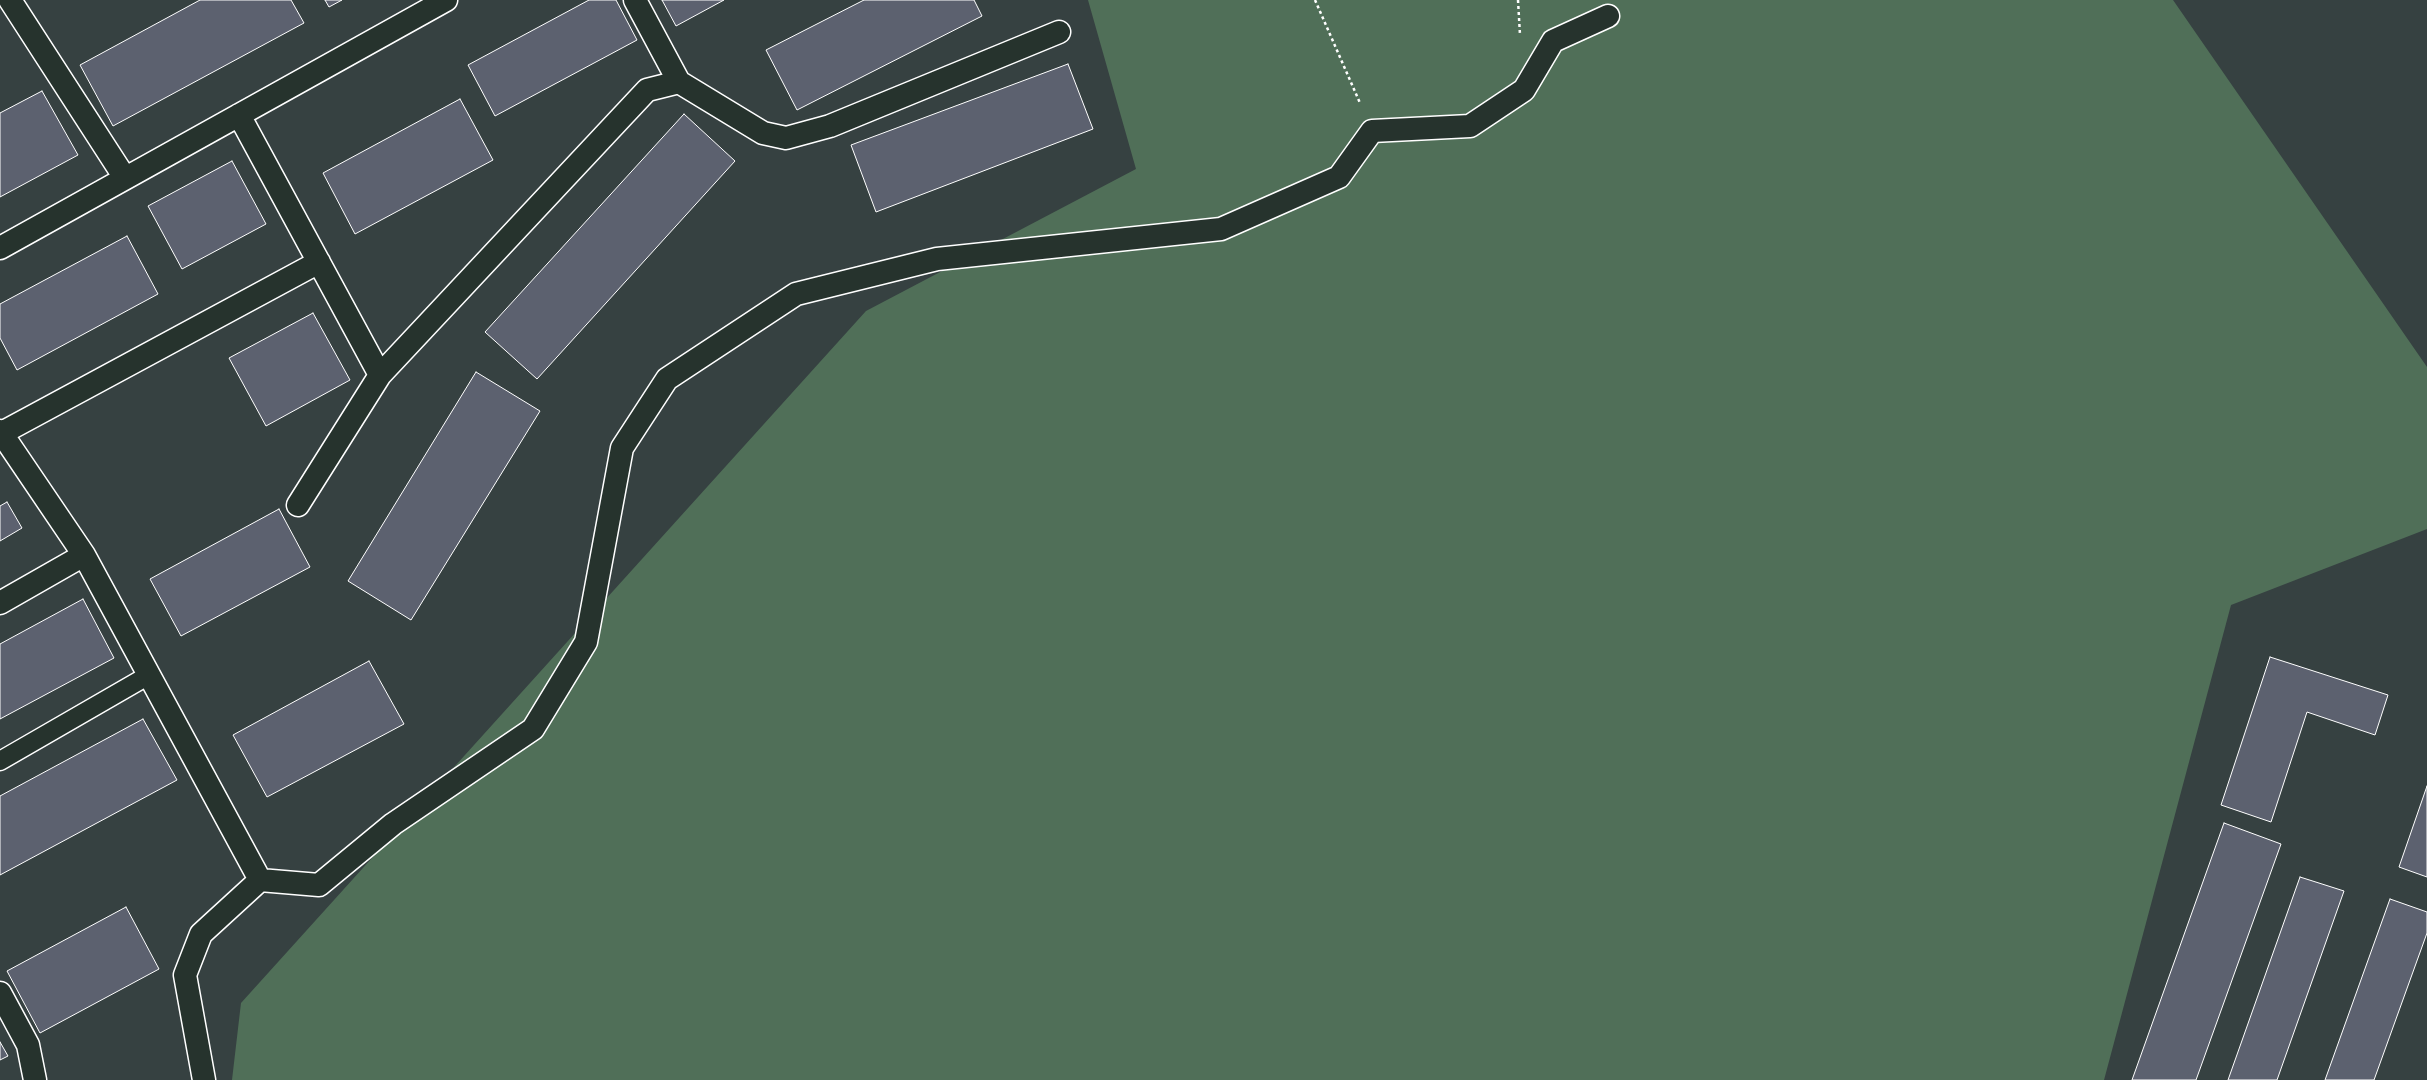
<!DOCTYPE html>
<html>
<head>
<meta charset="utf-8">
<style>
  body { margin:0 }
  canvas { display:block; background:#364141 }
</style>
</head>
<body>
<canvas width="2427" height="1080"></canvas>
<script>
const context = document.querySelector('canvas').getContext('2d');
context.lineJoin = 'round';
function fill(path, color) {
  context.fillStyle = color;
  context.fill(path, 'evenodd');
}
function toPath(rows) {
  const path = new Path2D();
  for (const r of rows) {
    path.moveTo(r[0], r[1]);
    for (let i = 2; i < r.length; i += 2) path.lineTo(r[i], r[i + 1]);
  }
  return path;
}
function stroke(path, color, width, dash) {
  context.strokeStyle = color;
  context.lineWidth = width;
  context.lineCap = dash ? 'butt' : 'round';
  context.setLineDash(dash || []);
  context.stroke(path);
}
fill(toPath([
  [1088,0,2173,0,2427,367,2427,529,2231,605,2104,1080,232,1080,241,1003,866,311,1136,169]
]), '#506f58');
const building = toPath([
  [200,0,291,0,304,23,113,126,80,65,200,0],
  [325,0,342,0,329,7,325,0],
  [589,0,616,0,637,40,495,116,468,65,589,0],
  [662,0,724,0,676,26,662,0],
  [864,0,974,0,982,16,797,110,766,50,864,0],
  [1068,64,1093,129,876,212,851,145,1068,64],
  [42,91,78,155,0,197,0,113,42,91],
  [460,99,493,160,355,234,323,173,460,99],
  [684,114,735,161,537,379,485,332,684,114],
  [232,161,266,224,182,269,148,206,232,161],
  [127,236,158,294,17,370,0,338,0,304,127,236],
  [313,313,350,380,266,426,229,358,313,313],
  [476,372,540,411,411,620,348,581,476,372],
  [7,502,22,528,0,541,0,506,7,502],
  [279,509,310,567,181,636,150,579,279,509],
  [83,599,114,658,0,719,0,644,83,599],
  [2270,657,2388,695,2375,735,2307,712,2271,822,2221,805,2270,657],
  [369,661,404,724,267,797,233,735,369,661],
  [143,719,177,780,0,875,0,796,143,719],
  [2427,786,2427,877,2399,867,2427,786],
  [2224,823,2281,844,2196,1080,2132,1080,2224,823],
  [2300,877,2344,891,2277,1080,2228,1080,2300,877],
  [2390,899,2427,912,2427,933,2374,1080,2325,1080,2390,899],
  [126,907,159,969,40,1033,7,971,126,907],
  [0,1042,8,1056,0,1060,0,1042]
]);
fill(building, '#5c616f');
stroke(building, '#fff', 1);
const lane = toPath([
  [0,761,149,675]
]);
const street = toPath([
  [10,0,125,178],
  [635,0,679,82],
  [239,115,380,375],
  [0,248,446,0],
  [0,431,84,555,260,880],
  [0,434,319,262],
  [298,505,380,375,647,90,679,82,763,133,786,138,830,126,1059,32],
  [0,603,84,555],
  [0,993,28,1045,35,1080],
  [204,1080,185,975,201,934,260,880,319,885,393,824,533,729,586,642,622,448,667,379,796,294,937,259,1221,229,1339,177,1372,131,1470,126,1524,90,1553,41,1608,16]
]);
stroke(lane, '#fff', 21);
stroke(street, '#fff', 25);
stroke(toPath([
  [1315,0,1360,103],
  [1518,0,1520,35]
]), '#fff', 2.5, [3, 3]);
stroke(lane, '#26332d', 18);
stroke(street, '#26332d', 22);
</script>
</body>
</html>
